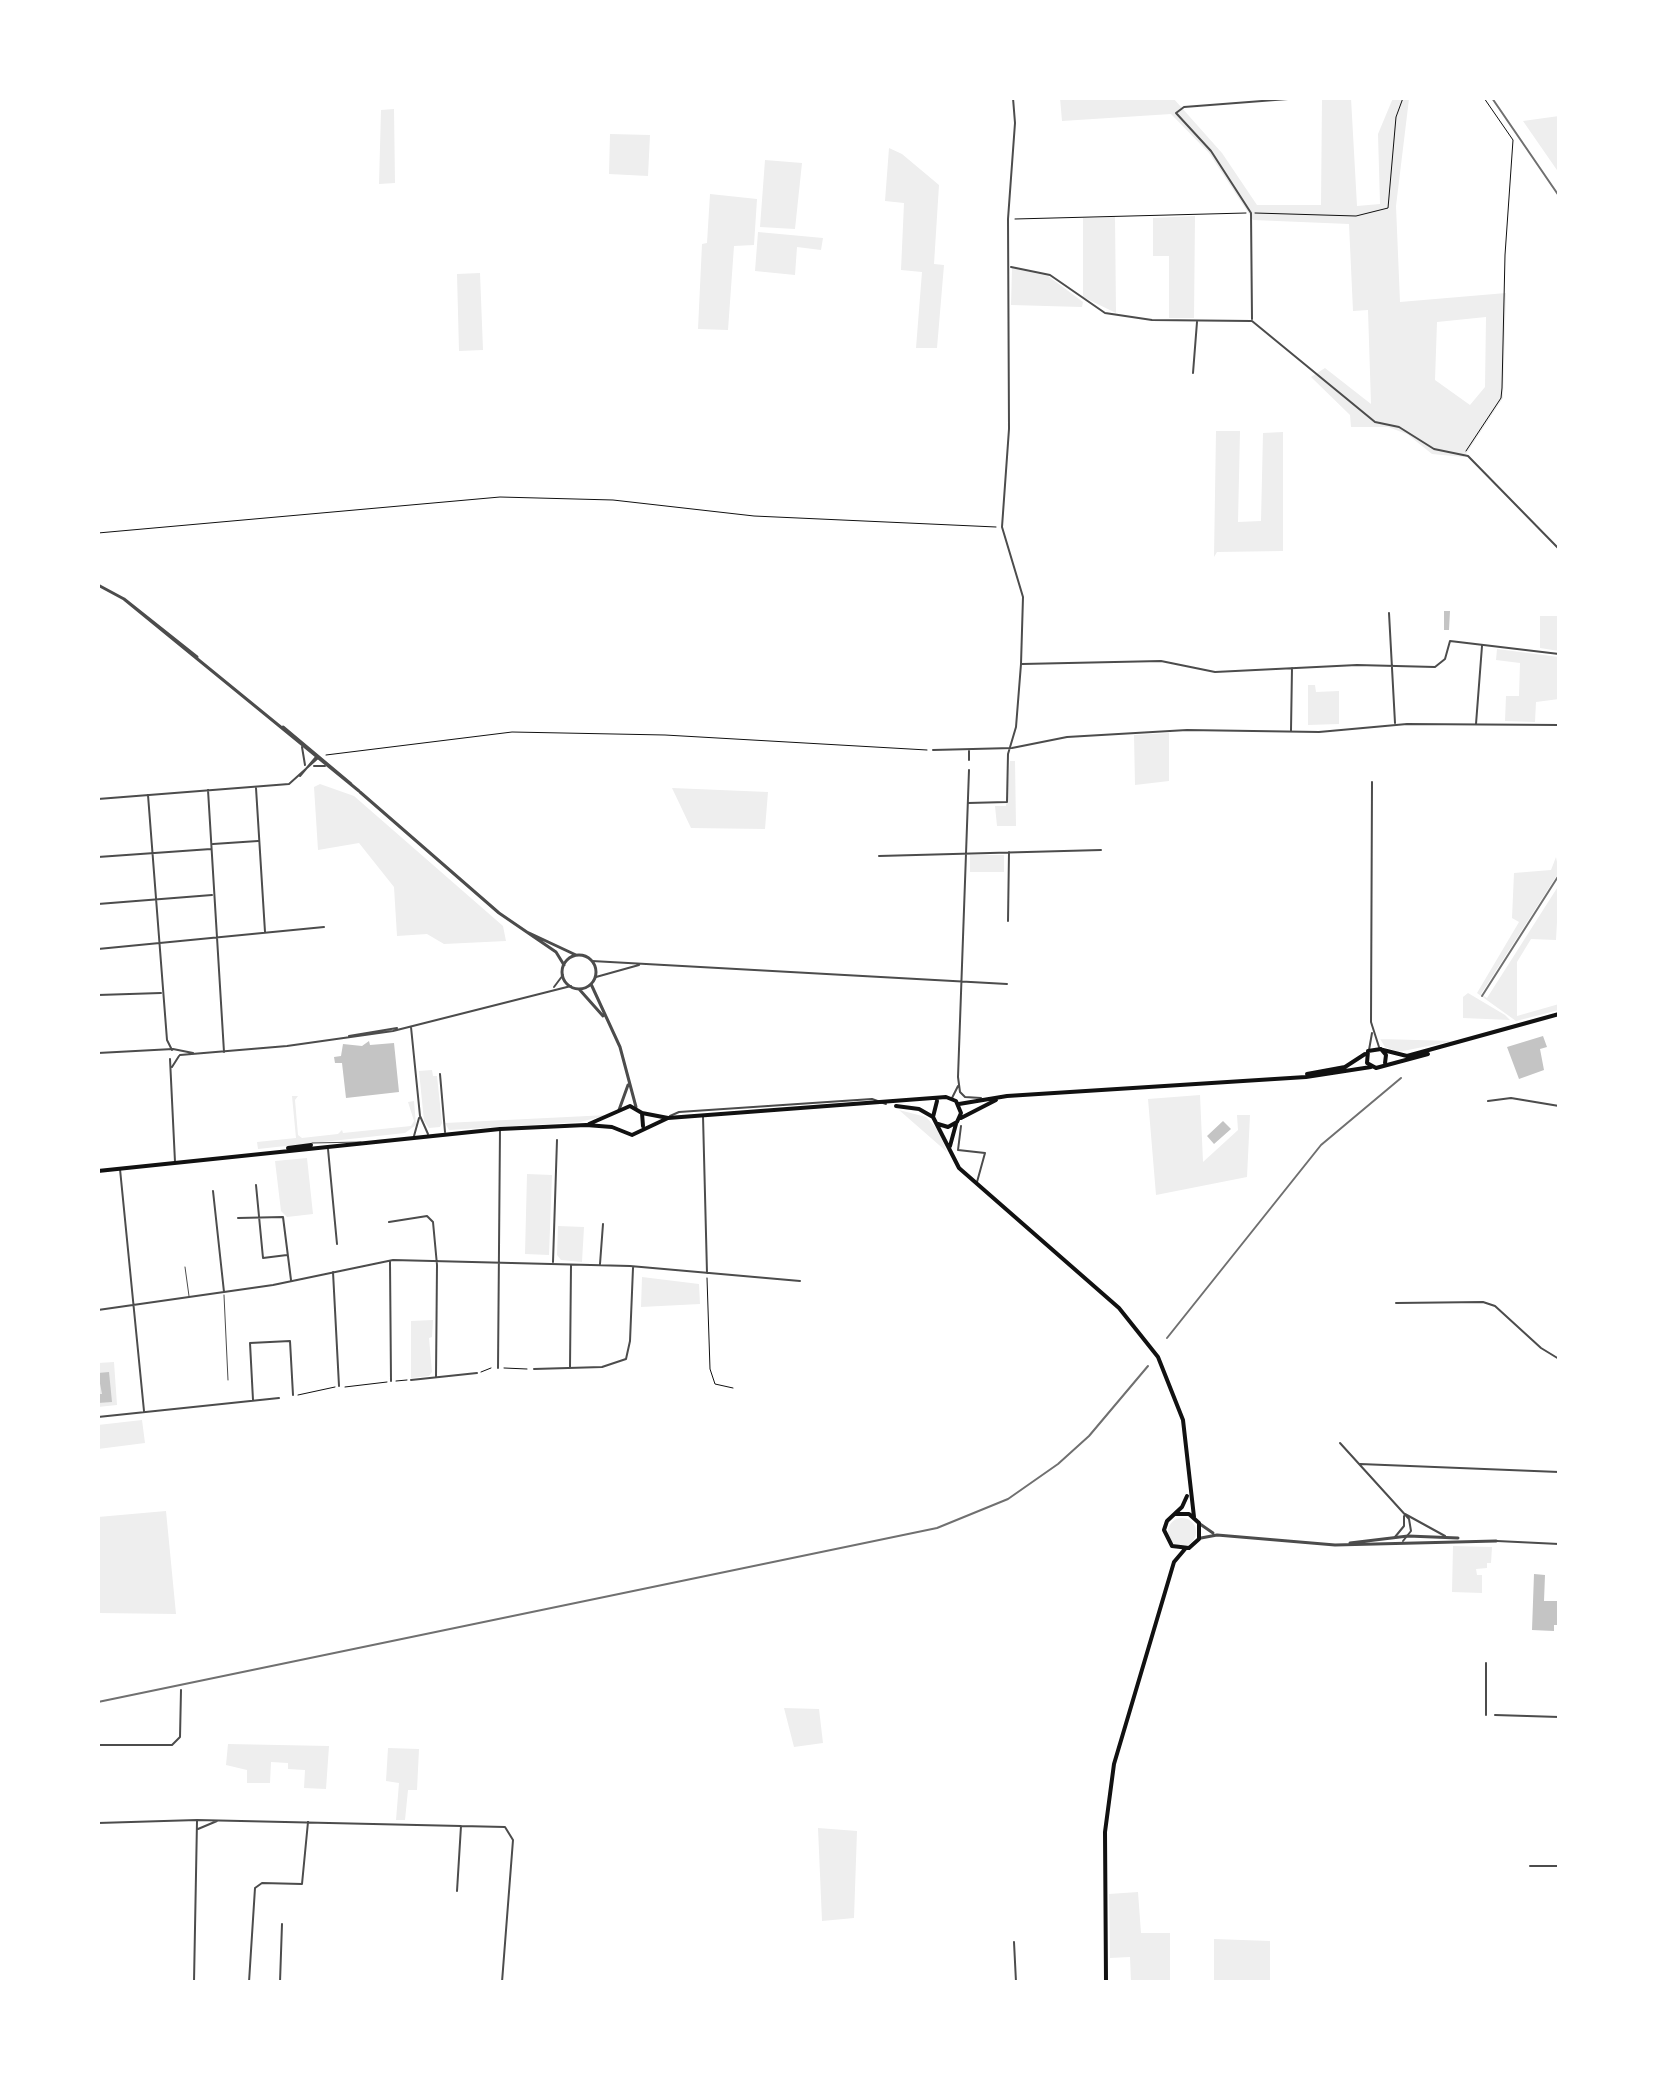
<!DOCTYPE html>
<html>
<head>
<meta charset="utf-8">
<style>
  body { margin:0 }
  #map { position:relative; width:1657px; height:2080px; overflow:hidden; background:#fff; font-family:Raleway,sans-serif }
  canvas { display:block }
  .frame { position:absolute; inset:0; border:100px solid #fff; pointer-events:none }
</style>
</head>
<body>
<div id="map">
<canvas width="1657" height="2080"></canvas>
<div class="frame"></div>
</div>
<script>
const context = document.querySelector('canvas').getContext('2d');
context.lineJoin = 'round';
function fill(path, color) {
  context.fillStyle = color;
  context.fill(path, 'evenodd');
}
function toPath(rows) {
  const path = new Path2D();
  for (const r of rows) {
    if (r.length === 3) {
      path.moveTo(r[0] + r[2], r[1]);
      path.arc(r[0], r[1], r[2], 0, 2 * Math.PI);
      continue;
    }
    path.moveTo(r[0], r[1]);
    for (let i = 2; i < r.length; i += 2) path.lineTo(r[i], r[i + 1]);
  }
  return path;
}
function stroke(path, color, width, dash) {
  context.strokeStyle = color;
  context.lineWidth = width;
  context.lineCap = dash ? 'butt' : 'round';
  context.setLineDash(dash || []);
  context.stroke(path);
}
fill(toPath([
  [1060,98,1173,98,1222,153,1257,205,1321,205,1322,99,1351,98,1357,206,1380,204,1378,134,1393,98,1409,99,1396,206,1400,302,1506,293,1503,398,1464,457,1432,454,1407,434,1388,427,1351,427,1350,415,1311,377,1325,368,1371,404,1368,310,1353,311,1349,224,1253,220,1209,153,1171,114,1062,121],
  [1486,317,1485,387,1470,405,1435,380,1437,322],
  [394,109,395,183,379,184,381,110],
  [1559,116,1559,173,1523,121],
  [610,134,650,135,648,176,609,174],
  [889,148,902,154,939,185,934,264,944,265,937,348,916,348,922,272,901,270,904,203,885,201],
  [765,160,802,163,795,229,760,227],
  [710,194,757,199,754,245,734,246,728,330,698,329,702,244,707,243],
  [1195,216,1194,318,1169,318,1169,256,1153,256,1153,218],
  [1115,217,1116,313,1083,297,1083,218],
  [758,232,823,238,821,250,797,247,795,275,755,271],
  [1012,268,1048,276,1083,302,1082,307,1011,305],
  [480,273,483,350,459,351,457,274],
  [1216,431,1240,431,1238,522,1261,521,1263,433,1283,432,1283,551,1217,552,1214,557],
  [1540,616,1559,616,1559,651,1540,648],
  [1497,649,1559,657,1559,699,1536,702,1535,722,1505,721,1506,696,1519,696,1520,663,1496,660],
  [1308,685,1315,685,1316,692,1339,691,1339,724,1308,725],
  [1169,733,1169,781,1135,785,1134,735],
  [1010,761,1015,761,1016,826,997,826,995,806,1006,806],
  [320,784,354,796,503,926,506,941,444,944,427,934,397,936,394,887,359,843,318,850,314,787],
  [672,788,768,792,765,829,691,828],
  [970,855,1004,855,1004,872,970,872],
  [1556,857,1559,872,1481,994,1487,998,1559,885,1556,940,1531,939,1517,962,1517,1016,1559,1004,1559,1010,1516,1021,1477,993,1519,922,1512,918,1514,873,1551,870],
  [1468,993,1505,1015,1510,1020,1463,1018,1463,997],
  [1377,1034,1380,1039,1453,1041,1398,1052,1385,1047],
  [432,1070,433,1076,437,1076,442,1123,440,1127,429,1128,424,1121,419,1071],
  [1200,1095,1203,1162,1238,1130,1237,1115,1250,1115,1247,1177,1156,1195,1148,1099],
  [292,1096,298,1096,295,1100,298,1135,302,1138,338,1134,342,1130,343,1133,411,1126,414,1121,408,1102,414,1101,416,1125,405,1133,258,1149,257,1142,296,1138],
  [899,1110,926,1117,938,1130,947,1152],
  [608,1115,580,1122,449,1130,445,1123],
  [307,1158,313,1214,287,1217,281,1211,275,1161],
  [527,1174,552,1175,549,1255,525,1254],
  [558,1226,584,1227,582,1262,561,1260,557,1255],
  [642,1277,699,1284,700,1304,641,1307],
  [433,1320,432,1337,429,1338,432,1372,429,1376,411,1378,411,1321],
  [114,1362,117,1405,98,1407,98,1363],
  [142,1420,145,1443,98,1449,98,1425],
  [166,1511,176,1614,98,1613,98,1517],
  [1182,1532,14],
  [1453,1546,1492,1547,1491,1563,1487,1563,1487,1568,1476,1569,1477,1575,1482,1575,1482,1593,1452,1592],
  [784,1708,819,1709,823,1743,794,1747],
  [228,1744,329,1746,326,1789,304,1788,305,1770,288,1769,288,1763,271,1762,270,1783,247,1783,247,1770,226,1765],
  [388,1748,419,1749,417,1790,408,1790,405,1820,396,1820,399,1783,386,1781],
  [818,1828,857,1831,854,1918,822,1921],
  [1138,1892,1141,1933,1170,1933,1170,1982,1131,1982,1130,1957,1110,1958,1109,1894],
  [1214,1939,1270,1941,1270,1982,1214,1982]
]), '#eee');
fill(toPath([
  [1444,611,1450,611,1449,630,1444,630],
  [1543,1036,1547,1047,1540,1049,1544,1070,1519,1079,1507,1047],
  [369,1041,370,1045,394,1043,399,1092,346,1098,342,1063,335,1063,334,1057,341,1056,343,1044,362,1046],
  [1223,1121,1231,1129,1214,1144,1207,1136],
  [109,1372,112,1402,98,1403,98,1394,102,1394,98,1373],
  [1534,1574,1545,1575,1544,1601,1559,1601,1559,1625,1554,1625,1554,1631,1532,1630]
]), '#c4c4c4');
stroke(toPath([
  [1255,213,1356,216,1388,208,1396,117,1403,98],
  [1015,219,1246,213],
  [1466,451,1501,398,1502,388,1505,255,1513,140,1484,98],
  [98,533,500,497,613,500,754,516,996,527],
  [326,755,512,732,665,735,927,750],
  [707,1278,710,1369,715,1384,733,1388],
  [504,1368,527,1369],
  [481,1372,491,1368],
  [396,1381,407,1380],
  [345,1387,387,1382],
  [298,1395,335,1387]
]), '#111', 1);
stroke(toPath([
  [312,1143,361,1142],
  [185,1267,189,1296],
  [224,1295,228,1380]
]), '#4c4c4c', 1);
stroke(toPath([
  [1011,267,1050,275,1105,313,1152,320,1251,321],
  [1252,319,1251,213,1211,151,1176,113,1184,107,1301,98],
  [1252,321,1375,422,1399,427,1434,449,1468,456,1559,549],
  [1193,373,1197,322],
  [1389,613,1395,723],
  [1022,664,1161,661,1215,672,1357,665,1435,667,1445,659,1450,641,1559,654],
  [1476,724,1482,646],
  [1291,730,1292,668],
  [302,747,305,765],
  [933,750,1012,748,1067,737,1187,730,1319,732,1407,724,1559,725],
  [969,760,969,751],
  [314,766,325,766],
  [969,770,958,1077,960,1092,965,1097,981,1098],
  [300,776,316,757],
  [1372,782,1371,1022,1379,1047],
  [256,788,265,932],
  [208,790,224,1052],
  [148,795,167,1040,172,1050],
  [98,799,289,784,318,758],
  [968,803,1007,802,1008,754,1016,727,1021,664,1023,597,1002,527,1009,429,1008,219,1015,123,1013,98],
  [213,844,258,841],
  [879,856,1101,850],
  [98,857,211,849],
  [98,904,212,895],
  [1008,921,1009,852],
  [98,949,324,927],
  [592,961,1007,984],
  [596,977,639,965],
  [554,987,563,975],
  [98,995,161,993],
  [411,1027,420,1116,428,1134],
  [349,1036,397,1028],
  [1369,1050,1372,1033],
  [98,1053,173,1049,193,1053],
  [180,1055,287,1046,393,1031,571,986],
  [170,1059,175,1162],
  [172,1067,179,1056],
  [440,1074,445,1132],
  [952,1098,958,1086],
  [1488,1101,1511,1098,1559,1106],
  [670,1116,679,1112,872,1099,886,1104],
  [703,1116,707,1273],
  [961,1126,958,1150,985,1153,977,1182],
  [414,1136,419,1118],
  [328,1149,337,1244],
  [120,1169,144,1411],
  [256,1185,263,1258,287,1255],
  [213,1191,224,1292],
  [238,1218,283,1217,291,1280],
  [389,1222,427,1216,433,1222,437,1265,436,1377],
  [390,1262,391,1381],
  [553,1262,557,1140],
  [600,1264,603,1224],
  [333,1272,339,1386],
  [1396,1303,1483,1302,1495,1306,1541,1348,1559,1359],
  [98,1310,273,1285,393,1260,630,1266,800,1281],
  [570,1367,571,1265],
  [498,1368,500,1129],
  [534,1369,602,1367,626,1359,630,1341,633,1268],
  [411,1380,477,1373],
  [253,1400,250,1343,290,1341,293,1395],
  [98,1417,279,1398],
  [1340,1443,1409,1519,1411,1531,1403,1541],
  [1360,1464,1559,1472],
  [1405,1514,1445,1536],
  [1395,1537,1404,1526,1404,1516],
  [1497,1541,1559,1544],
  [1486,1715,1486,1663],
  [1495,1715,1559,1717],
  [98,1745,172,1745,180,1737,181,1690],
  [98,1823,197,1820,505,1827,513,1840,502,1982],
  [198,1829,217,1821],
  [1530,1866,1559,1866],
  [457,1891,461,1826],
  [1014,1942,1016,1982],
  [194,1982,197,1821],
  [249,1982,255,1888,262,1883,302,1884,308,1822],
  [280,1982,282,1924]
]), '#4c4c4c', 2);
stroke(toPath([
  [98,585,124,599],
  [197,657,124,599,359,791],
  [283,727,351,784],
  [360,792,499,913,556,952,564,965],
  [529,933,576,955],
  [579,972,17],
  [591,984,620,1047,636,1107],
  [579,989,603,1016],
  [619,1110,628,1085],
  [1200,1524,1213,1533],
  [1201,1538,1217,1535,1335,1545,1496,1541],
  [1350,1543,1408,1536,1458,1538]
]), '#4c4c4c', 3);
stroke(toPath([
  [1383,1050,1407,1056,1559,1014],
  [1368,1051,1367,1063,1376,1068,1428,1054],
  [1368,1051,1381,1049,1386,1055,1385,1063],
  [1307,1074,1345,1067,1365,1054],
  [937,1101,933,1117,959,1168,1119,1308,1158,1357,1183,1420,1194,1517],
  [959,1104,1007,1096,1306,1077,1371,1067],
  [896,1106,919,1109,933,1117],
  [642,1113,668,1118,946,1097,956,1101,961,1113,957,1122,948,1127,938,1124],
  [961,1118,996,1100],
  [589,1124,630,1106,642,1113,643,1126],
  [950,1146,956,1124],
  [288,1148,311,1145],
  [98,1171,500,1129,586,1125,612,1127,632,1135,668,1118],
  [1175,1514,1189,1514,1199,1523,1199,1539,1189,1548,1172,1546,1164,1530,1167,1521,1182,1507,1187,1496],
  [1106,1982,1105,1832,1114,1764,1174,1562,1185,1549]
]), '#111', 4);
stroke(toPath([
  [1492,98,1559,196],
  [1482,996,1559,875],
  [1167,1338,1321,1145,1401,1078],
  [98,1702,937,1528,1008,1499,1058,1464,1089,1436,1148,1366]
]), '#707070', 2);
</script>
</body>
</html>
